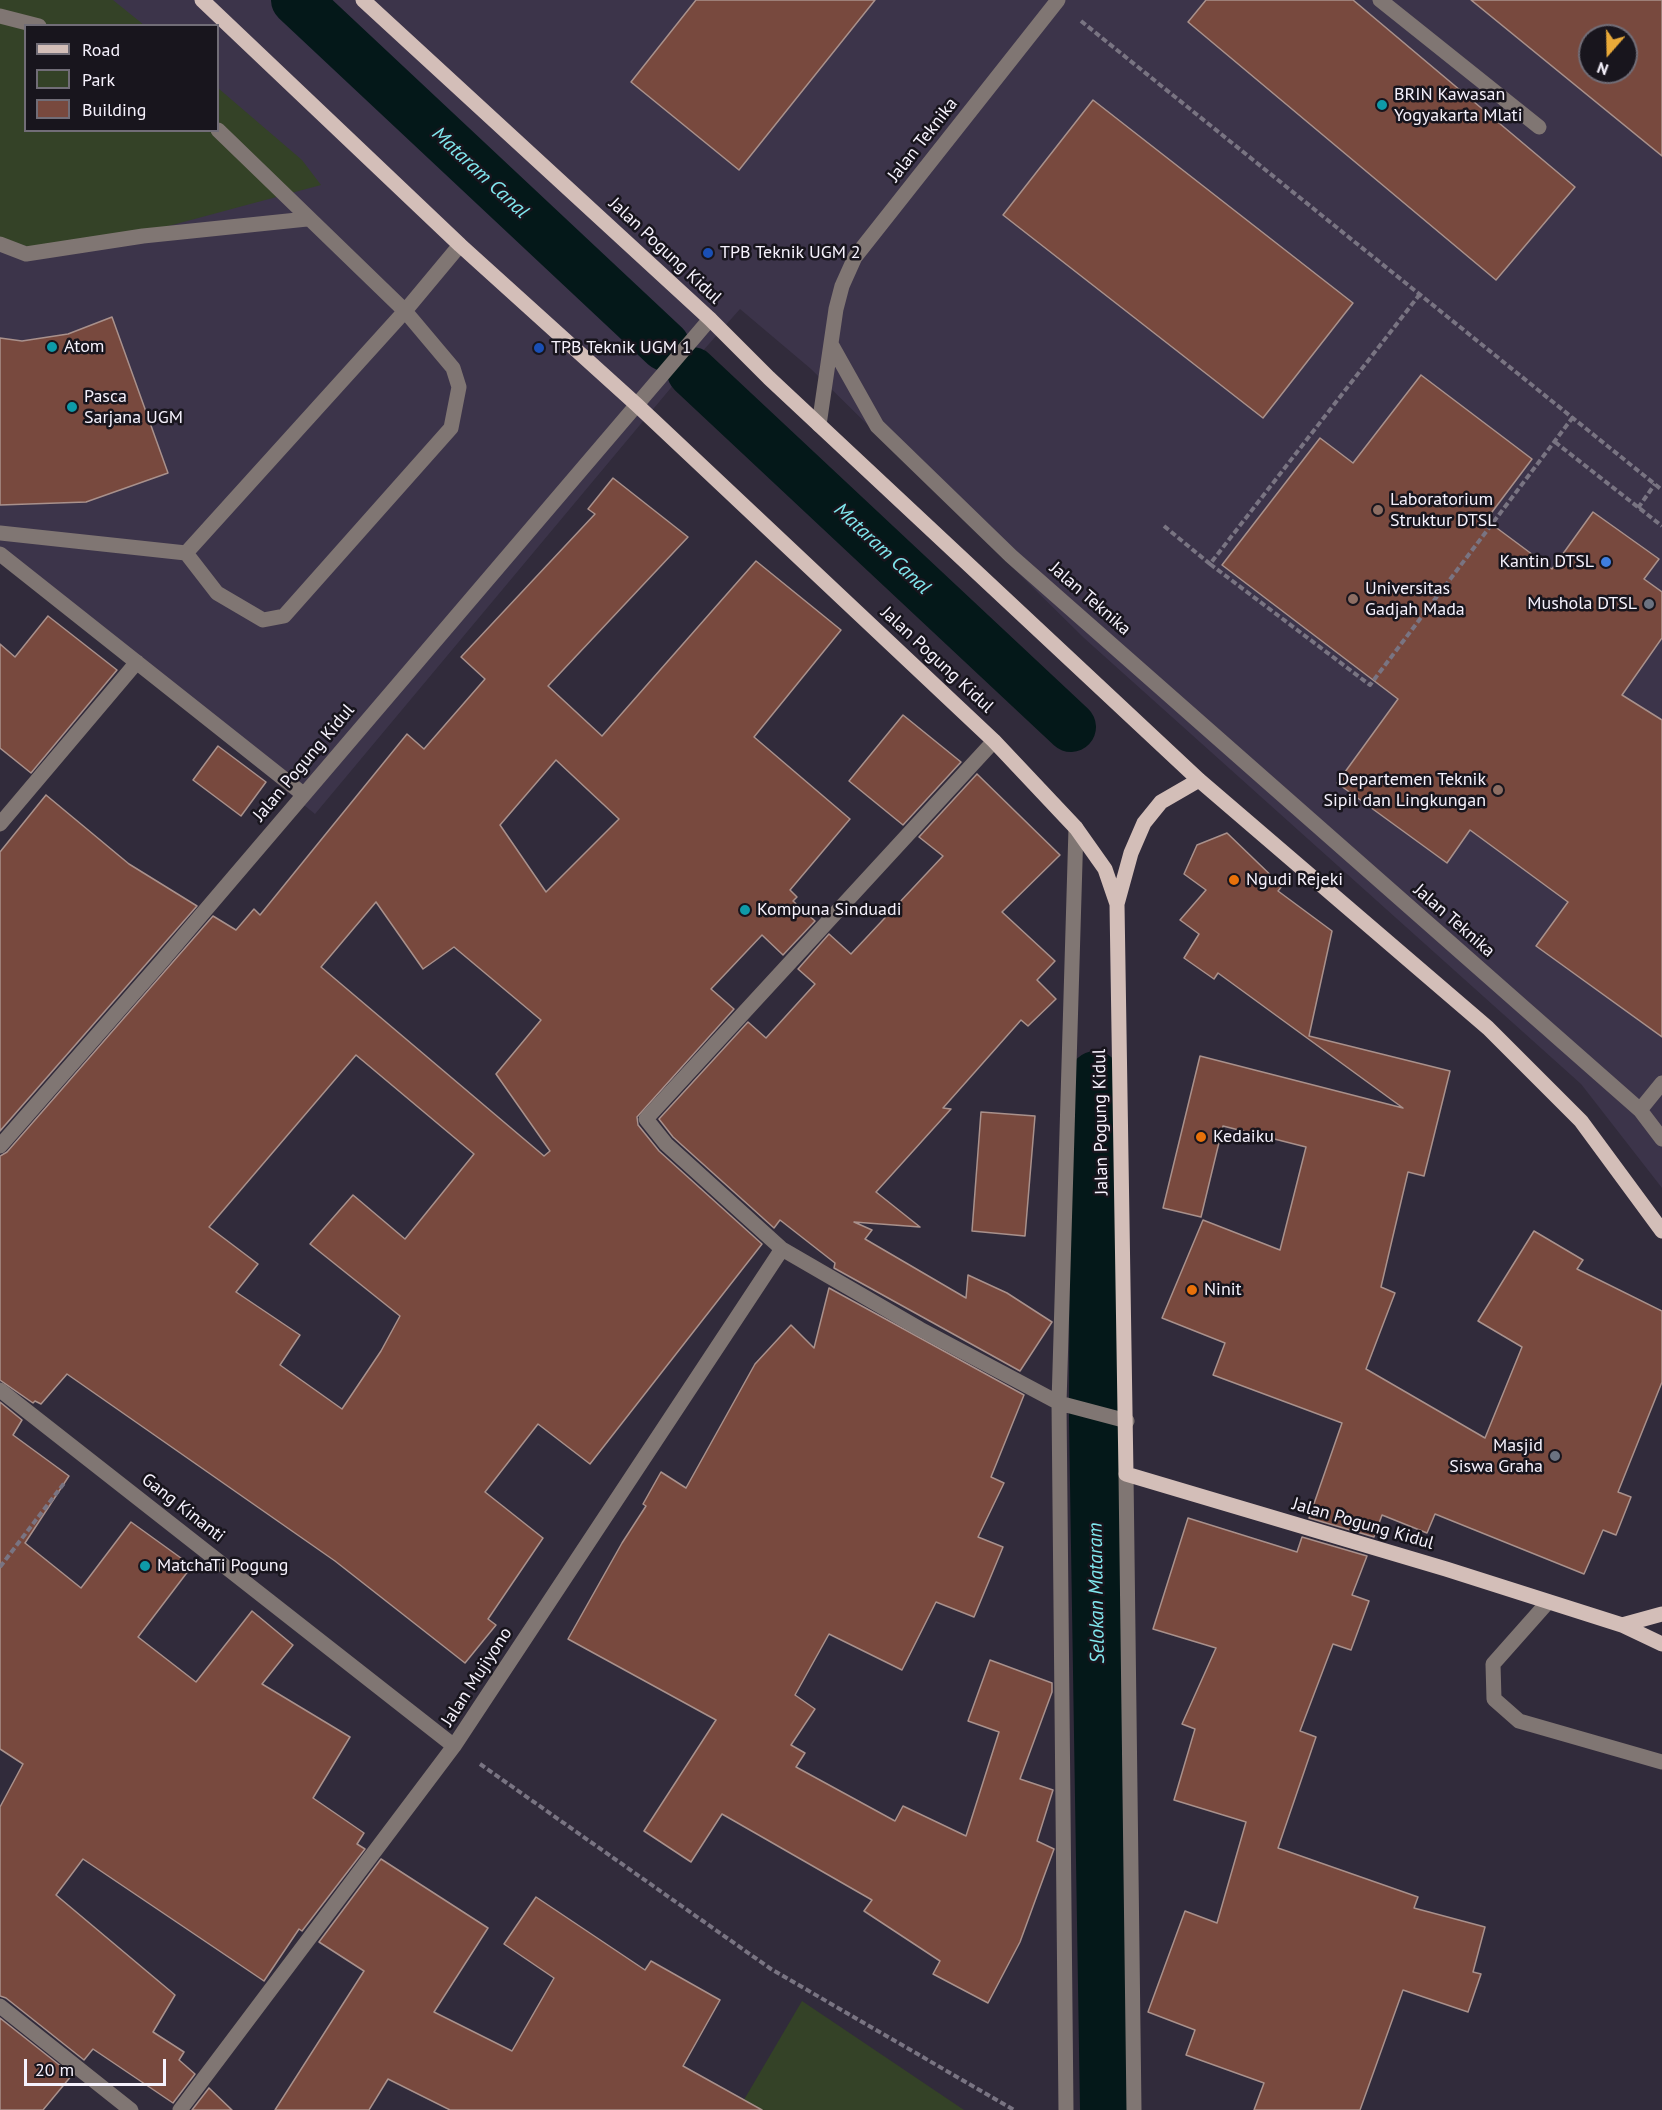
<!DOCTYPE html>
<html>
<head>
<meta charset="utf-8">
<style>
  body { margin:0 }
  #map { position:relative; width:1662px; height:2110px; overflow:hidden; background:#312b3b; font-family:"PT Sans",sans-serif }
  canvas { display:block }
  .legend { position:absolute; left:24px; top:24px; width:195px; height:108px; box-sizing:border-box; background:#18151d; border:2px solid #716d77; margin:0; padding:8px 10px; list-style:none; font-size:18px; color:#f6f2fd }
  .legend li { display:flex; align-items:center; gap:12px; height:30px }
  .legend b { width:30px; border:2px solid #716d77 }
  .north { position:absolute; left:1578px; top:24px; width:60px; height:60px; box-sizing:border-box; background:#18151d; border:2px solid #716d77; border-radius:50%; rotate:200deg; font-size:16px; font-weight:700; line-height:24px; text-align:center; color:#f6f2fd }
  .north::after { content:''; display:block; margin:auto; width:21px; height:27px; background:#eaaa39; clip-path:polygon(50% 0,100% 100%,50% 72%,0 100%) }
  .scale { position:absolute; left:24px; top:2059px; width:142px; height:27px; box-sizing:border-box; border:3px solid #f6f2fd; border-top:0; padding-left:8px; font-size:18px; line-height:21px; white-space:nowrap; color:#f6f2fd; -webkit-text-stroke:4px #18151d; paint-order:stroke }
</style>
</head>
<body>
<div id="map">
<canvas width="1662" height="2110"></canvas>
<ul class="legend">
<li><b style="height:8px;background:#d3beb8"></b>Road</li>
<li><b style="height:16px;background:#344227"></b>Park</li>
<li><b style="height:16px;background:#78493e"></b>Building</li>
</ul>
<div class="north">N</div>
<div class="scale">20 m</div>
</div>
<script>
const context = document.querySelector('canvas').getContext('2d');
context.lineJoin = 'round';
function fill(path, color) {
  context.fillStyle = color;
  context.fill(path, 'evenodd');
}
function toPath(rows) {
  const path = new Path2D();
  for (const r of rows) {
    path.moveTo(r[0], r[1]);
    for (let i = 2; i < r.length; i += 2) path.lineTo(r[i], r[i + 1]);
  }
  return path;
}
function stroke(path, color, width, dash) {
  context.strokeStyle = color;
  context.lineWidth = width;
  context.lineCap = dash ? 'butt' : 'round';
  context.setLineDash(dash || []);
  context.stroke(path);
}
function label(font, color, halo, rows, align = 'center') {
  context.font = font + ' "PT Sans",sans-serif';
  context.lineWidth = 5;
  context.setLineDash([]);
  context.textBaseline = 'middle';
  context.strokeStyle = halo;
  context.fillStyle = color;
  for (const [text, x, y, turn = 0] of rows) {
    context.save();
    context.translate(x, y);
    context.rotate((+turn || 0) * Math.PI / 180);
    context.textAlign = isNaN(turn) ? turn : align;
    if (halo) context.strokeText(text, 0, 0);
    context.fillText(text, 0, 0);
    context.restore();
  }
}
fill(toPath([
  [0,0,1662,0,1662,1188,1581,1084,1084,638,811,369,740,309,685,371,315,814,0,560],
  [26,26,218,26,218,130,26,130],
  [1590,36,1626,36,1626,72,1590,72]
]), '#3c344a');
fill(toPath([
  [0,0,113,0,144,25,26,26,26,130,218,130,218,88,302,160,321,185,150,231,34,249,0,237],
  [802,2001,964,2110,738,2110]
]), '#344227');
stroke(toPath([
  [296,0,665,346],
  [692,372,1071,727],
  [1095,1076,1094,1420,1105,2110]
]), '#041819', 50);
const building = toPath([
  [696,0,875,0,739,170,631,82,696,0],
  [1206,0,1353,0,1575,187,1496,280,1188,22,1206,0],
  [1471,0,1662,0,1662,156,1471,0],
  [1590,36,1626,36,1626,72,1590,72,1590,36],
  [1093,100,1353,303,1263,418,1003,215,1093,100],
  [112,317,168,473,86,502,0,505,0,338,22,341,68,334,112,317],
  [1421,375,1532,459,1486,520,1552,569,1593,512,1659,559,1644,579,1662,592,1662,638,1622,695,1662,720,1662,1037,1536,946,1568,902,1470,830,1447,863,1337,783,1398,699,1222,565,1320,438,1353,463,1421,375],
  [613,478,688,537,548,686,602,736,756,561,841,630,754,737,850,819,790,890,797,897,793,901,815,921,783,955,762,935,711,989,734,1009,637,1117,638,1125,659,1151,762,1244,590,1464,538,1424,485,1492,543,1538,488,1619,496,1625,465,1663,335,1561,67,1374,41,1404,35,1401,33,1403,0,1380,0,1156,7,1152,213,916,236,930,254,909,260,915,407,734,424,749,485,679,461,657,595,514,588,509,613,478],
  [556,760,619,819,546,892,500,825,556,760],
  [376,902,423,969,454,947,541,1020,496,1074,550,1151,544,1156,321,967,376,902],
  [356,1055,474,1154,405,1239,353,1195,310,1244,400,1316,381,1351,342,1409,280,1365,300,1335,236,1292,258,1264,209,1227,356,1055],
  [48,616,117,670,31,773,0,748,0,644,15,657,48,616],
  [903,715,961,762,903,825,849,781,903,715],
  [218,746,266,782,241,816,193,780,218,746],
  [977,774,1060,855,1002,912,1055,961,1037,980,1056,999,1028,1026,1021,1020,943,1108,951,1109,876,1192,920,1227,854,1222,872,1230,865,1239,966,1298,968,1275,1007,1293,1052,1322,1020,1371,834,1268,835,1263,780,1220,774,1228,673,1137,659,1119,748,1022,766,1038,815,984,798,969,829,934,851,954,943,856,919,837,977,774],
  [46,795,129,864,197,906,0,1131,0,852,46,795],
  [1227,833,1282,886,1278,891,1332,931,1309,1036,1450,1071,1424,1176,1408,1172,1381,1287,1395,1293,1366,1369,1485,1438,1522,1347,1478,1321,1534,1231,1583,1260,1577,1269,1662,1311,1662,1382,1618,1492,1631,1497,1616,1535,1603,1530,1584,1574,1435,1514,1427,1533,1382,1515,1374,1537,1309,1518,1342,1423,1213,1375,1225,1343,1162,1318,1203,1220,1280,1250,1306,1147,1223,1126,1201,1217,1163,1208,1200,1056,1403,1108,1218,973,1214,979,1184,958,1199,934,1180,920,1206,890,1184,874,1197,845,1227,833],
  [981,1112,1035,1116,1025,1236,972,1231,981,1112],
  [829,1288,1024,1395,991,1477,1004,1483,978,1537,1003,1547,974,1617,936,1602,902,1670,829,1634,795,1695,815,1709,791,1745,805,1753,796,1767,895,1821,903,1806,966,1836,999,1732,968,1721,990,1660,1052,1683,1052,1692,1020,1779,1053,1790,1037,1841,1054,1849,1020,1942,988,2003,933,1974,940,1961,864,1911,872,1900,722,1814,691,1862,644,1831,716,1720,568,1639,622,1543,646,1506,643,1504,661,1472,686,1488,755,1364,791,1325,814,1348,829,1288],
  [0,1402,22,1420,13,1435,69,1476,25,1543,81,1588,131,1522,192,1566,138,1637,196,1682,252,1611,293,1645,262,1684,350,1737,313,1798,364,1833,357,1844,365,1849,302,1931,299,1929,264,1981,83,1859,56,1895,175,1995,153,2032,184,2052,179,2060,195,2074,173,2103,93,2049,84,2060,6,1998,0,1996,0,1807,23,1764,0,1749,0,1402],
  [1188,1518,1297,1552,1302,1537,1367,1556,1352,1595,1369,1601,1351,1650,1333,1644,1300,1731,1316,1737,1278,1848,1418,1897,1414,1908,1485,1927,1473,1972,1481,1974,1468,2012,1403,1990,1360,2110,1254,2110,1264,2083,1186,2055,1195,2030,1148,2012,1185,1911,1217,1923,1246,1822,1174,1800,1195,1729,1182,1724,1216,1648,1153,1629,1188,1518],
  [381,1859,488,1928,434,2012,512,2051,554,1978,504,1944,536,1897,645,1970,651,1961,720,2000,683,2066,762,2110,450,2110,388,2079,369,2110,275,2110,364,1971,319,1942,381,1859],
  [0,2018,72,2075,43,2110,0,2110,0,2018],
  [209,2088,232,2110,192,2110,209,2088]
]);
fill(building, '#78493e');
stroke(building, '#a9918c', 1.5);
stroke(toPath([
  [1081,21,1662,490],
  [1420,294,1210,564,1370,685,1573,417],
  [1555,442,1662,526],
  [1638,508,1655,484],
  [1164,526,1210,564],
  [0,1567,65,1482],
  [480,1764,771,1969,1014,2110]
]), '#797482', 4, [6, 3]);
stroke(toPath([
  [1380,0,1539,127],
  [0,16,39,26],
  [218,130,405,311,453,368,459,387,451,428,284,616,263,620,217,593,186,553,405,311,460,245],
  [0,244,26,254,143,236,307,219],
  [831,344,877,426,1011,556,1640,1110,1662,1139],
  [819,425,836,309,842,286,855,257,1058,0],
  [0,533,186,553],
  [0,554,303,794],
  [994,741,646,1119,666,1144,782,1249,920,1329,1059,1403,1127,1421],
  [0,824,137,662],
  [1640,1110,1662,1083],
  [0,1146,162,961,710,319],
  [0,1390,454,1746],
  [1126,1474,1134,2110],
  [1548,1602,1493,1664,1494,1699,1519,1721,1662,1762],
  [0,2006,131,2110],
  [180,2110,454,1746,782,1249],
  [1066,2110,1059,1403,1076,828]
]), '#807673', 15);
stroke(toPath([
  [202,0,460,245,637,405,994,741,1076,828,1105,869,1117,904,1126,1474,1446,1569,1622,1625,1662,1644],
  [363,0,710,319,769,378,1199,780,1488,1028,1581,1121,1662,1231],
  [1117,904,1131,853,1144,823,1161,802,1199,780],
  [1622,1625,1662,1614]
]), '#d3beb8', 15);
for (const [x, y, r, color] of [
  [1382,105,6,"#0f9aa8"],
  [708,253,6,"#1a4fb4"],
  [52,347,6,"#0f9aa8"],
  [539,348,6,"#1a4fb4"],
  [72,407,6,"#0f9aa8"],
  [1378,510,6,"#8d6e63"],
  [1606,562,6,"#3f7fe0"],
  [1353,599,6,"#8d6e63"],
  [1649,604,6,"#6b7280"],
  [1498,790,6,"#8d6e63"],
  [1234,880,6,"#e8710a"],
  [745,910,6,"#0f9aa8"],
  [1201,1137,6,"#e8710a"],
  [1192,1290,6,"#e8710a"],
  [1555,1456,6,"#6b7280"],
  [145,1566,6,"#0f9aa8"]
]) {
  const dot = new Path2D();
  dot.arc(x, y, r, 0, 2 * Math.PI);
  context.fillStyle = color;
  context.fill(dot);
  stroke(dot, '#18151d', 2);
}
label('18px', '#f6f2fd', '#18151d', [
  ["BRIN Kawasan",1394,95],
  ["Yogyakarta Mlati",1394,116],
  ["TPB Teknik UGM 2",720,253],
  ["Atom",64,347],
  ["TPB Teknik UGM 1",551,348],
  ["Pasca",84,397],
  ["Sarjana UGM",84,418],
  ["Laboratorium",1390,500],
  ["Struktur DTSL",1390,521],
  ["Kantin DTSL",1594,562,"right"],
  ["Universitas",1365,589],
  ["Gadjah Mada",1365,610],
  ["Mushola DTSL",1637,604,"right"],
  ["Departemen Teknik",1486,780,"right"],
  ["Sipil dan Lingkungan",1486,801,"right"],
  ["Ngudi Rejeki",1246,880],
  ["Kompuna Sinduadi",757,910],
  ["Kedaiku",1213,1137],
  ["Ninit",1204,1290],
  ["Masjid",1543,1446,"right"],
  ["Siswa Graha",1543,1467,"right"],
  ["MatchaTi Pogung",157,1566]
], 'left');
label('18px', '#f6f2fd', '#18151d', [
  ["Jalan Teknika",923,140,-52],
  ["Jalan Pogung Kidul",665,251,43],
  ["Jalan Teknika",1090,599,41],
  ["Jalan Pogung Kidul",937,660,43],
  ["Jalan Pogung Kidul",304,763,-50],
  ["Jalan Teknika",1454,921,41],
  ["Jalan Pogung Kidul",1101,1122,-91],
  ["Gang Kinanti",183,1508,38],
  ["Jalan Pogung Kidul",1363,1524,16],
  ["Jalan Mujiyono",477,1677,-57]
]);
label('italic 20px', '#81e8ef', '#18151d', [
  ["Mataram Canal",480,173,43],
  ["Mataram Canal",882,549,43],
  ["Selokan Mataram",1097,1593,-91]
]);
</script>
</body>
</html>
